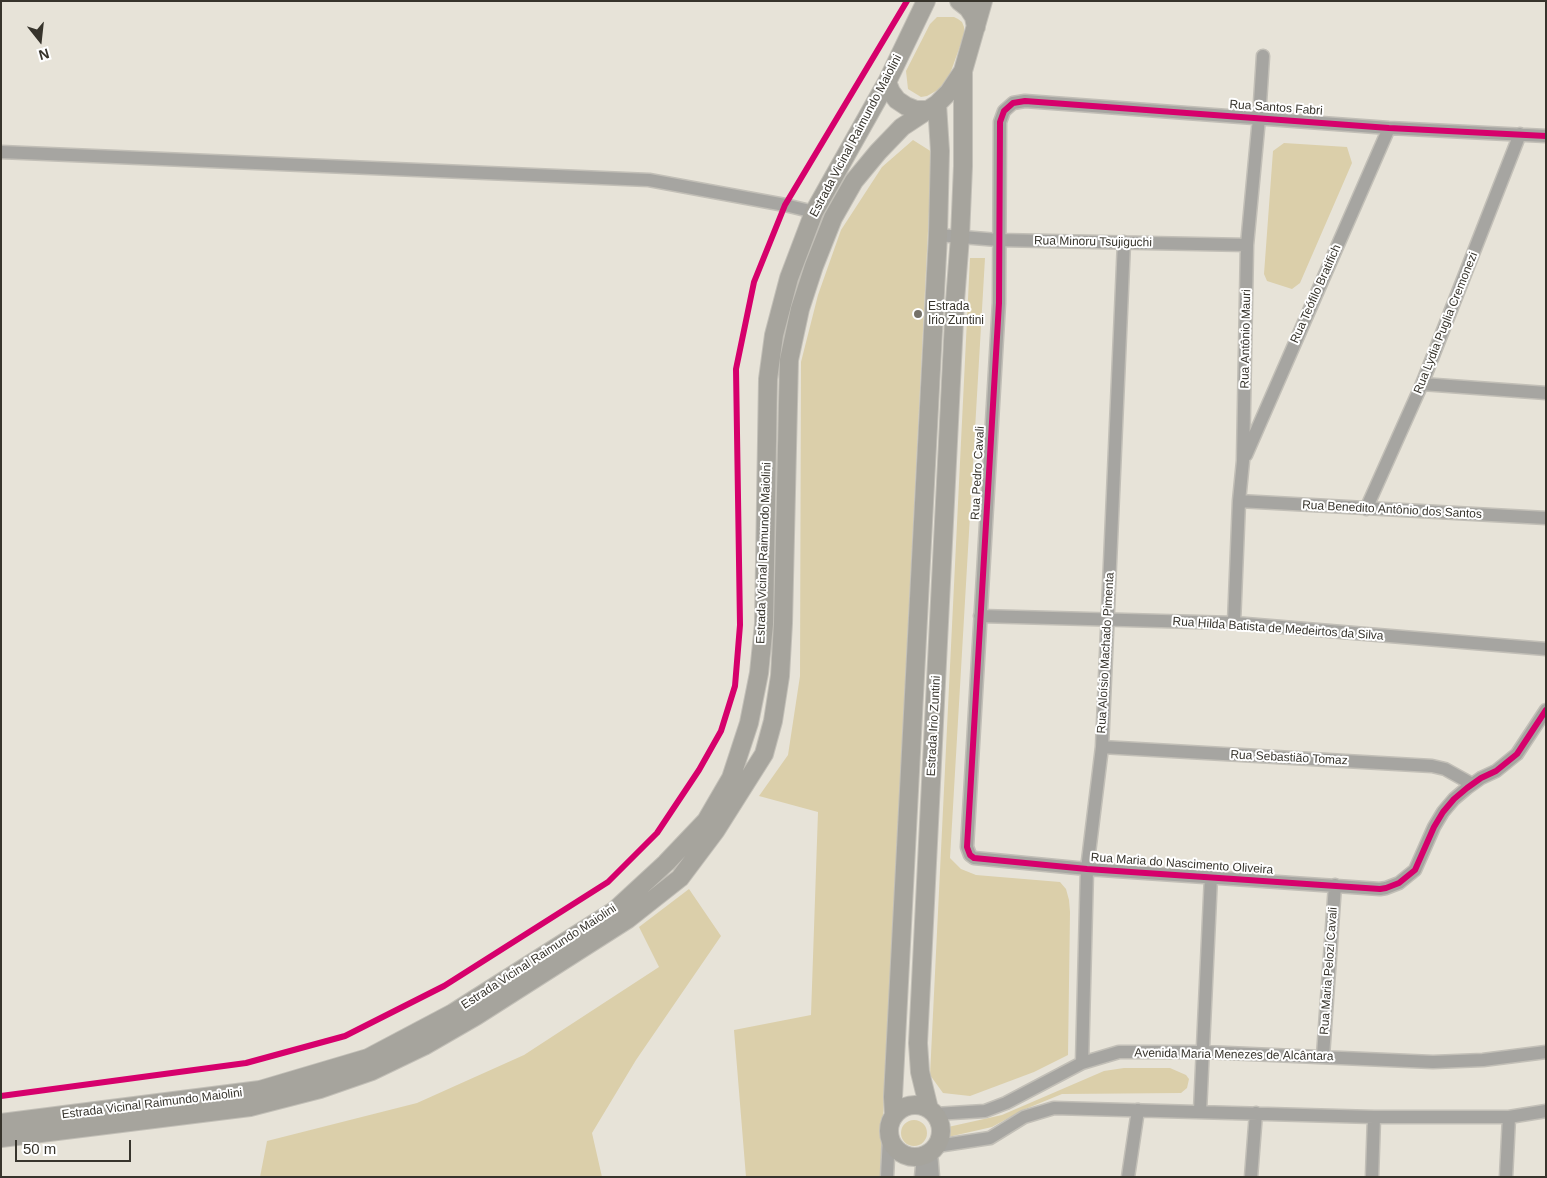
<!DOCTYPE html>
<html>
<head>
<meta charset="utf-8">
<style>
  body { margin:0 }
  #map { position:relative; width:1547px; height:1178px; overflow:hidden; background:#e7e3d8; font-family:Arial,sans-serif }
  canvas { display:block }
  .frame { position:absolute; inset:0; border:2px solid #37342c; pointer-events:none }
  .north { position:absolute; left:15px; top:15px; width:50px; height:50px; -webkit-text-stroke:4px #fff; paint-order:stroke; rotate:164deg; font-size:14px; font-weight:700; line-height:20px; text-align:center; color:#37342c }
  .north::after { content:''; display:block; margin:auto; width:18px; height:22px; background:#37342c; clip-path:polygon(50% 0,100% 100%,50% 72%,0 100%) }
  .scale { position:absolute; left:15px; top:1140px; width:116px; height:22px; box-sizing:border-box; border:2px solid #37342c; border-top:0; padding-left:6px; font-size:15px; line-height:18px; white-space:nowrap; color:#37342c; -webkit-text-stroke:4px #fff; paint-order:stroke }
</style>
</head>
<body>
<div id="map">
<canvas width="1547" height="1178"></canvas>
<div class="frame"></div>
<div class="north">N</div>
<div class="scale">50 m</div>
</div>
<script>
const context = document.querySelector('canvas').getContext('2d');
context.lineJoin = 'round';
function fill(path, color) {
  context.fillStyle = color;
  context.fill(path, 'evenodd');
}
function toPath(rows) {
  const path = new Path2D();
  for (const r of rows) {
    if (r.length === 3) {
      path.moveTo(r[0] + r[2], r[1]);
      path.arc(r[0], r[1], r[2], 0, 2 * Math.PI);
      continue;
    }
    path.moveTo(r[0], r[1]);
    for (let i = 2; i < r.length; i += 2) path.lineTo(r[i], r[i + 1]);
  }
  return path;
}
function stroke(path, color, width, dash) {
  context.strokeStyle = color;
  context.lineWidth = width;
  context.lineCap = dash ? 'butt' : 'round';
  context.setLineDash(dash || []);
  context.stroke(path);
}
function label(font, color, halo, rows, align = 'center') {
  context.font = font + ' Arial,sans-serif';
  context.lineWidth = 4;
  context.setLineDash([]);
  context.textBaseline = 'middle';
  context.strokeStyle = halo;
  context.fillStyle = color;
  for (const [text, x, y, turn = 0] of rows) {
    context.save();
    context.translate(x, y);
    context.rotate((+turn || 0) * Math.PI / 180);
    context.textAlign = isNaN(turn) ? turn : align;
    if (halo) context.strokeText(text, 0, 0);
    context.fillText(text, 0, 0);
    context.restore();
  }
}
fill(toPath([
  [937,17,954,17,958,19,962,22,964,27,964,35,950,74,943,87,927,96,921,97,908,89,906,71,930,24],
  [913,140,932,152,880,1177,746,1177,734,1030,811,1015,818,812,759,796,788,755,800,676,801,362,818,295,841,230,882,167],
  [1284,143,1347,147,1352,163,1300,283,1292,289,1267,281,1264,274,1273,151],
  [970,258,985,258,950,858,961,869,976,875,1060,882,1066,889,1069,900,1070,912,1068,1055,1034,1072,970,1096,943,1093,930,1075],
  [689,889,721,936,636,1060,592,1133,602,1177,260,1177,267,1141,417,1103,524,1055,659,967,639,927],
  [1124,1068,1170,1068,1186,1075,1189,1079,1187,1088,1181,1093,1062,1094,1023,1110,992,1127,948,1137,948,1127,1002,1115,1104,1071],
  [914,1133,13]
]), '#dbcfaa');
const street = toPath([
  [1546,136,1389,128,1025,101,1013,103,1004,111,1000,122,999,303,967,847,970,855,974,858,1087,869,1380,889,1386,888,1399,883,1415,870,1434,827,1443,812,1454,799,1467,788,1481,778,1496,771,1517,754,1546,710],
  [1,152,649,180,785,205,814,212],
  [938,235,998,240,1247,245],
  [1422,384,1546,393],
  [1246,455,1389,128],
  [1239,501,1546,518],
  [1366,509,1422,384,1520,134],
  [980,616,1234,623,1546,649],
  [1234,623,1239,501,1243,461,1247,245,1259,118,1263,56],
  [1102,747,1432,766,1445,769,1472,784],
  [1323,1056,1335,885],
  [1082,1063,1087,869,1102,747,1124,242],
  [1200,1111,1211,876],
  [935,1114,985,1111,1006,1103,1082,1063,1119,1052,1204,1052,1433,1062,1483,1060,1546,1052],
  [937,1146,990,1138,1024,1117,1054,1108,1374,1117,1509,1117,1546,1111],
  [931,1152,933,1177],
  [887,1177,889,1137],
  [921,1177,923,1157],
  [1128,1177,1138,1110],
  [1251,1177,1256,1113],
  [1372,1177,1374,1117],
  [1506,1177,1509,1117]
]);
const secondary = toPath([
  [959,1,968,8,974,17,976,27],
  [887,82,891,92,897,100,906,106,916,110,927,110],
  [915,1131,26],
  [929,1109,920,1072,918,1043,955,301,960,237,963,166,963,71],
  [894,1116,893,1097,938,235,940,151,937,104],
  [1,1123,260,1090,368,1058,453,1013,614,911,666,863,706,821,731,778,749,723,759,673,764,624,768,379,774,335,789,278,814,212,887,82,926,1],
  [1,1138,250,1107,320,1089,372,1071,424,1046,476,1016,628,919,680,878,716,830,764,754,773,721,780,676,783,623,789,360,800,309,814,266,833,218,854,181,878,152,902,127,937,104,949,92,963,71,983,1]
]);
stroke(street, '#c2bfb7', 15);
stroke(secondary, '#c2bfb7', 20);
stroke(street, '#a6a5a1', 12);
stroke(secondary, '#a6a49d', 18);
stroke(toPath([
  [1546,136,1389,128,1025,101,1013,103,1004,111,1000,122,999,303,967,847,970,855,974,858,1087,869,1380,889,1386,888,1399,883,1415,870,1434,827,1443,812,1454,799,1467,788,1481,778,1496,771,1517,754,1546,710],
  [1,1096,246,1063,345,1036,444,986,608,882,657,833,699,770,721,731,735,686,740,625,736,369,754,282,785,205,907,1]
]), '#d6006c', 6);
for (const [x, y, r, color] of [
  [918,314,5,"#757168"]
]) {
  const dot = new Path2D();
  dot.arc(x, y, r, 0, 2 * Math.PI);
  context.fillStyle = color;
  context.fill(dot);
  stroke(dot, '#fff', 2);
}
label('12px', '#37342c', '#fff', [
  ["Rua Santos Fabri",1276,108,4],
  ["Estrada Vicinal Raimundo Maiolini",856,136,-62],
  ["Rua Minoru Tsujiguchi",1093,242,1],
  ["Rua Teófilo Bratifich",1316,294,-66],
  ["Rua Lydia Puglia Cremonezi",1446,323,-68],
  ["Rua Antônio Mauri",1246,339,-89],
  ["Rua Pedro Cavali",978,473,-87],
  ["Rua Benedito Antônio dos Santos",1392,510,3],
  ["Estrada Vicinal Raimundo Maiolini",764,553,-88],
  ["Rua Hilda Batista de Medeirtos da Silva",1278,629,4],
  ["Rua Aloísio Machado Pimenta",1106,653,-87],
  ["Estrada Irio Zuntini",934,726,-87],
  ["Rua Sebastião Tomaz",1289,758,3],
  ["Rua Maria do Nascimento Oliveira",1182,864,4],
  ["Estrada Vicinal Raimundo Maiolini",539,957,-33],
  ["Rua Maria Pelozi Cavali",1329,971,-86],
  ["Avenida Maria Menezes de Alcântara",1234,1055,1],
  ["Estrada Vicinal Raimundo Maiolini",152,1104,-7]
]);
label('12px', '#37342c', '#fff', [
  ["Estrada",928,307],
  ["Irio Zuntini",928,321]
], 'left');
</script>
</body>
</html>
